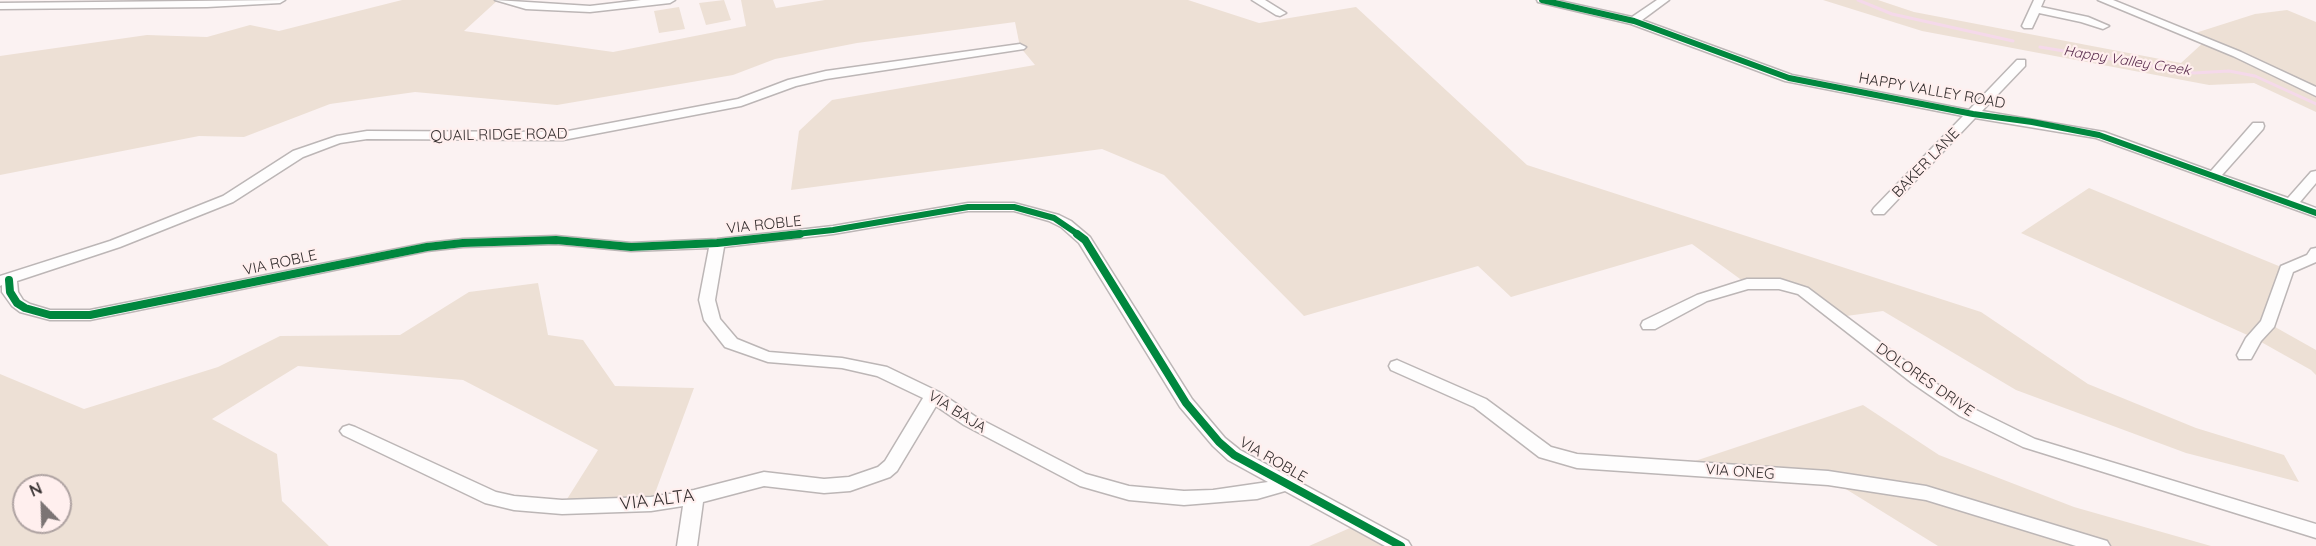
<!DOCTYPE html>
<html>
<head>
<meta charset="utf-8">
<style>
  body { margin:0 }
  #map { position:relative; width:2316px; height:546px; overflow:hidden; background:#fbf2f2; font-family:Quicksand,sans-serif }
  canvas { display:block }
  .north { position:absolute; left:12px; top:474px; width:60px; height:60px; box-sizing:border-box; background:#ffefee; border:2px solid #afa3a2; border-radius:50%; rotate:337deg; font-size:16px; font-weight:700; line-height:24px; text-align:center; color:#363030 }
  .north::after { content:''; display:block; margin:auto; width:21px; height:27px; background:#7b7474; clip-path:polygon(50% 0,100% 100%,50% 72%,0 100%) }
</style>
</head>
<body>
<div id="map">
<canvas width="2316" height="546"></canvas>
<div class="north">N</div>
</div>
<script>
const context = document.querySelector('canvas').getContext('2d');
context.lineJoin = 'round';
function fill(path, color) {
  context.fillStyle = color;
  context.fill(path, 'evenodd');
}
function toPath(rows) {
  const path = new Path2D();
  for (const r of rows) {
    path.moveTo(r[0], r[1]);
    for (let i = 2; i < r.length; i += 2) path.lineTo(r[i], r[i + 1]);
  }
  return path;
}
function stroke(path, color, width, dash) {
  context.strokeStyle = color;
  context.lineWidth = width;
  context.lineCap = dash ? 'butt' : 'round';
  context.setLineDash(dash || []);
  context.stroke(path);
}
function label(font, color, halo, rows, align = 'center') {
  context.font = font + ' Quicksand,sans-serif';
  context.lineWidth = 4.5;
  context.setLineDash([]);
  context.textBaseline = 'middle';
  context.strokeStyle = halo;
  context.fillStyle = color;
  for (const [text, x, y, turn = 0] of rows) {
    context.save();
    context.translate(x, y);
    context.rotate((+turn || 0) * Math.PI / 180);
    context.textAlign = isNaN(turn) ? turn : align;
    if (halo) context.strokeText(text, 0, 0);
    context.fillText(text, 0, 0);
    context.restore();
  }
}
fill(toPath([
  [402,0,498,0,464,31,613,52,746,26,741,0,773,0,776,8,825,0,1188,0,1259,23,1356,7,1527,165,1981,312,2088,384,2196,428,2284,455,2299,482,2186,453,2016,390,1883,311,1839,317,1803,291,1747,284,1692,244,1511,297,1478,266,1304,316,1164,175,1102,149,791,190,799,131,832,100,1035,65,1020,47,1015,22,857,43,775,59,733,75,557,105,415,92,330,104,244,137,199,136,0,175,0,56,147,35,207,37,250,25,279,31],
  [724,0,731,20,706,25,699,3],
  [1823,0,1878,0,1914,12,2181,63,2205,41,2189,35,2255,14,2287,10,2316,22,2316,112,2254,83,2209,85,1922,31],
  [679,7,685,29,659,33,654,11],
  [2089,188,2286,269,2268,323,2316,350,2316,375,2311,370,2254,338,2021,233],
  [538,283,548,335,583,340,615,386,694,388,651,504,562,507,598,450,463,380,298,366,212,419,277,454,282,501,329,546,0,546,0,374,84,409,218,367,280,336,400,335,469,292],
  [24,486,60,486,60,522,24,522],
  [1863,405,1939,455,2074,507,2211,546,1938,546,1828,478,1674,468],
  [1359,524,1401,546,1309,546]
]), '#ede0d5');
stroke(toPath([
  [1858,0,1892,14,2013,41],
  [2040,47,2194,73,2229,71,2255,76,2316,104]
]), '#f5d9ea', 3);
const minor = toPath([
  [285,0,280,3,207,7,0,9,0,3,285,0],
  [495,0,590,6,641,0,675,0,670,3,590,12,526,9,495,0],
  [1252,0,1265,0,1286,13,1280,16,1276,15,1252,0],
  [1537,0,1556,0,1632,17,1657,0,1669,0,1642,20,1792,75,1969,110,2017,60,2025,60,2025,66,1982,111,2104,132,2211,171,2253,123,2263,123,2264,126,2263,129,2222,175,2288,198,2311,172,2316,171,2316,183,2300,202,2316,208,2316,217,2096,138,1975,118,1884,214,1874,214,1872,211,1874,208,1963,116,1785,81,1631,24,1538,2,1537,0],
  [2034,0,2044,0,2041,7,2088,17,2109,26,2103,29,2081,22,2039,13,2032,28,2024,28,2022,26,2034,0],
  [2098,0,2113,0,2241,52,2316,87,2316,96,2233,56,2098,0],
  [1020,44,1026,47,1024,49,826,79,796,86,741,106,563,140,367,139,340,143,303,157,233,202,120,247,17,281,18,292,23,300,30,304,50,310,90,310,427,243,463,239,556,236,631,243,717,239,833,226,968,203,1014,203,1059,215,1071,221,1090,237,1192,399,1225,438,1240,450,1408,541,1411,546,1385,546,1285,491,1257,499,1184,505,1129,500,1080,486,964,425,936,406,897,471,890,477,850,491,824,493,764,486,703,502,697,546,677,546,683,506,651,511,562,514,514,510,485,503,343,435,340,431,343,427,349,425,355,427,496,492,514,496,562,500,651,497,694,490,764,472,824,479,849,477,878,467,885,461,923,398,877,376,842,368,768,362,725,347,704,320,699,300,709,248,631,251,556,244,463,247,427,251,90,320,50,320,20,312,12,306,2,292,2,285,0,286,0,276,110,241,223,196,293,151,337,136,367,131,563,132,738,99,788,80,826,71,1020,44],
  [968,211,1014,211,1049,221,1061,227,1079,243,1180,407,1213,446,1228,460,1268,482,1213,490,1184,491,1129,486,1086,474,976,417,939,392,887,367,842,358,769,352,737,339,720,319,715,300,724,247,833,234,968,211],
  [2316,248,2316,262,2293,272,2274,327,2261,341,2251,359,2239,359,2237,355,2246,338,2261,321,2281,266,2307,255,2311,249,2316,248],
  [1747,279,1780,279,1808,288,1924,375,1972,408,2035,439,2316,524,2316,538,2023,447,1960,416,1912,383,1798,294,1779,289,1748,289,1707,301,1655,329,1643,329,1641,325,1643,321,1697,295,1747,279],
  [1397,360,1486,399,1551,447,1577,454,1828,471,1926,486,2107,541,2110,546,2076,546,1926,500,1828,485,1577,468,1539,457,1474,407,1391,370,1389,366,1391,362,1397,360]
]);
stroke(minor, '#bcb6b6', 3);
fill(minor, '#fefdfd');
stroke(toPath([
  [1542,0,1634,21,1789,78,1973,114,2032,122,2099,135,2316,213],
  [787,235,833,230,968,207,1014,207,1054,218,1079,235]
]), '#00873e', 6);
stroke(toPath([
  [1077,234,1085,240,1186,403,1219,442,1234,455,1401,546],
  [9,280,10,292,17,303,25,308,50,315,90,315,427,247,463,243,556,240,631,247,717,243,800,234]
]), '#00873e', 8);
label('italic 14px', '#5d3051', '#ffefee', [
  ["Happy Valley Creek",2127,61,9]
]);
label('15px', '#363030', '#ffefee', [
  ["HAPPY VALLEY ROAD",1932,91,10],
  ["QUAIL RIDGE ROAD",499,135,-1],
  ["BAKER LANE",1926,163,-46],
  ["VIA ROBLE",764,225,-6],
  ["VIA ROBLE",280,263,-12],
  ["DOLORES DRIVE",1925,380,35],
  ["VIA BAJA",957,412,32],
  ["VIA ROBLE",1273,460,30],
  ["VIA ONEG",1740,472,4]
]);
label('18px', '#363030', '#ffefee', [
  ["VIA ALTA",657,500,-7]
]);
</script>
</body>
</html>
